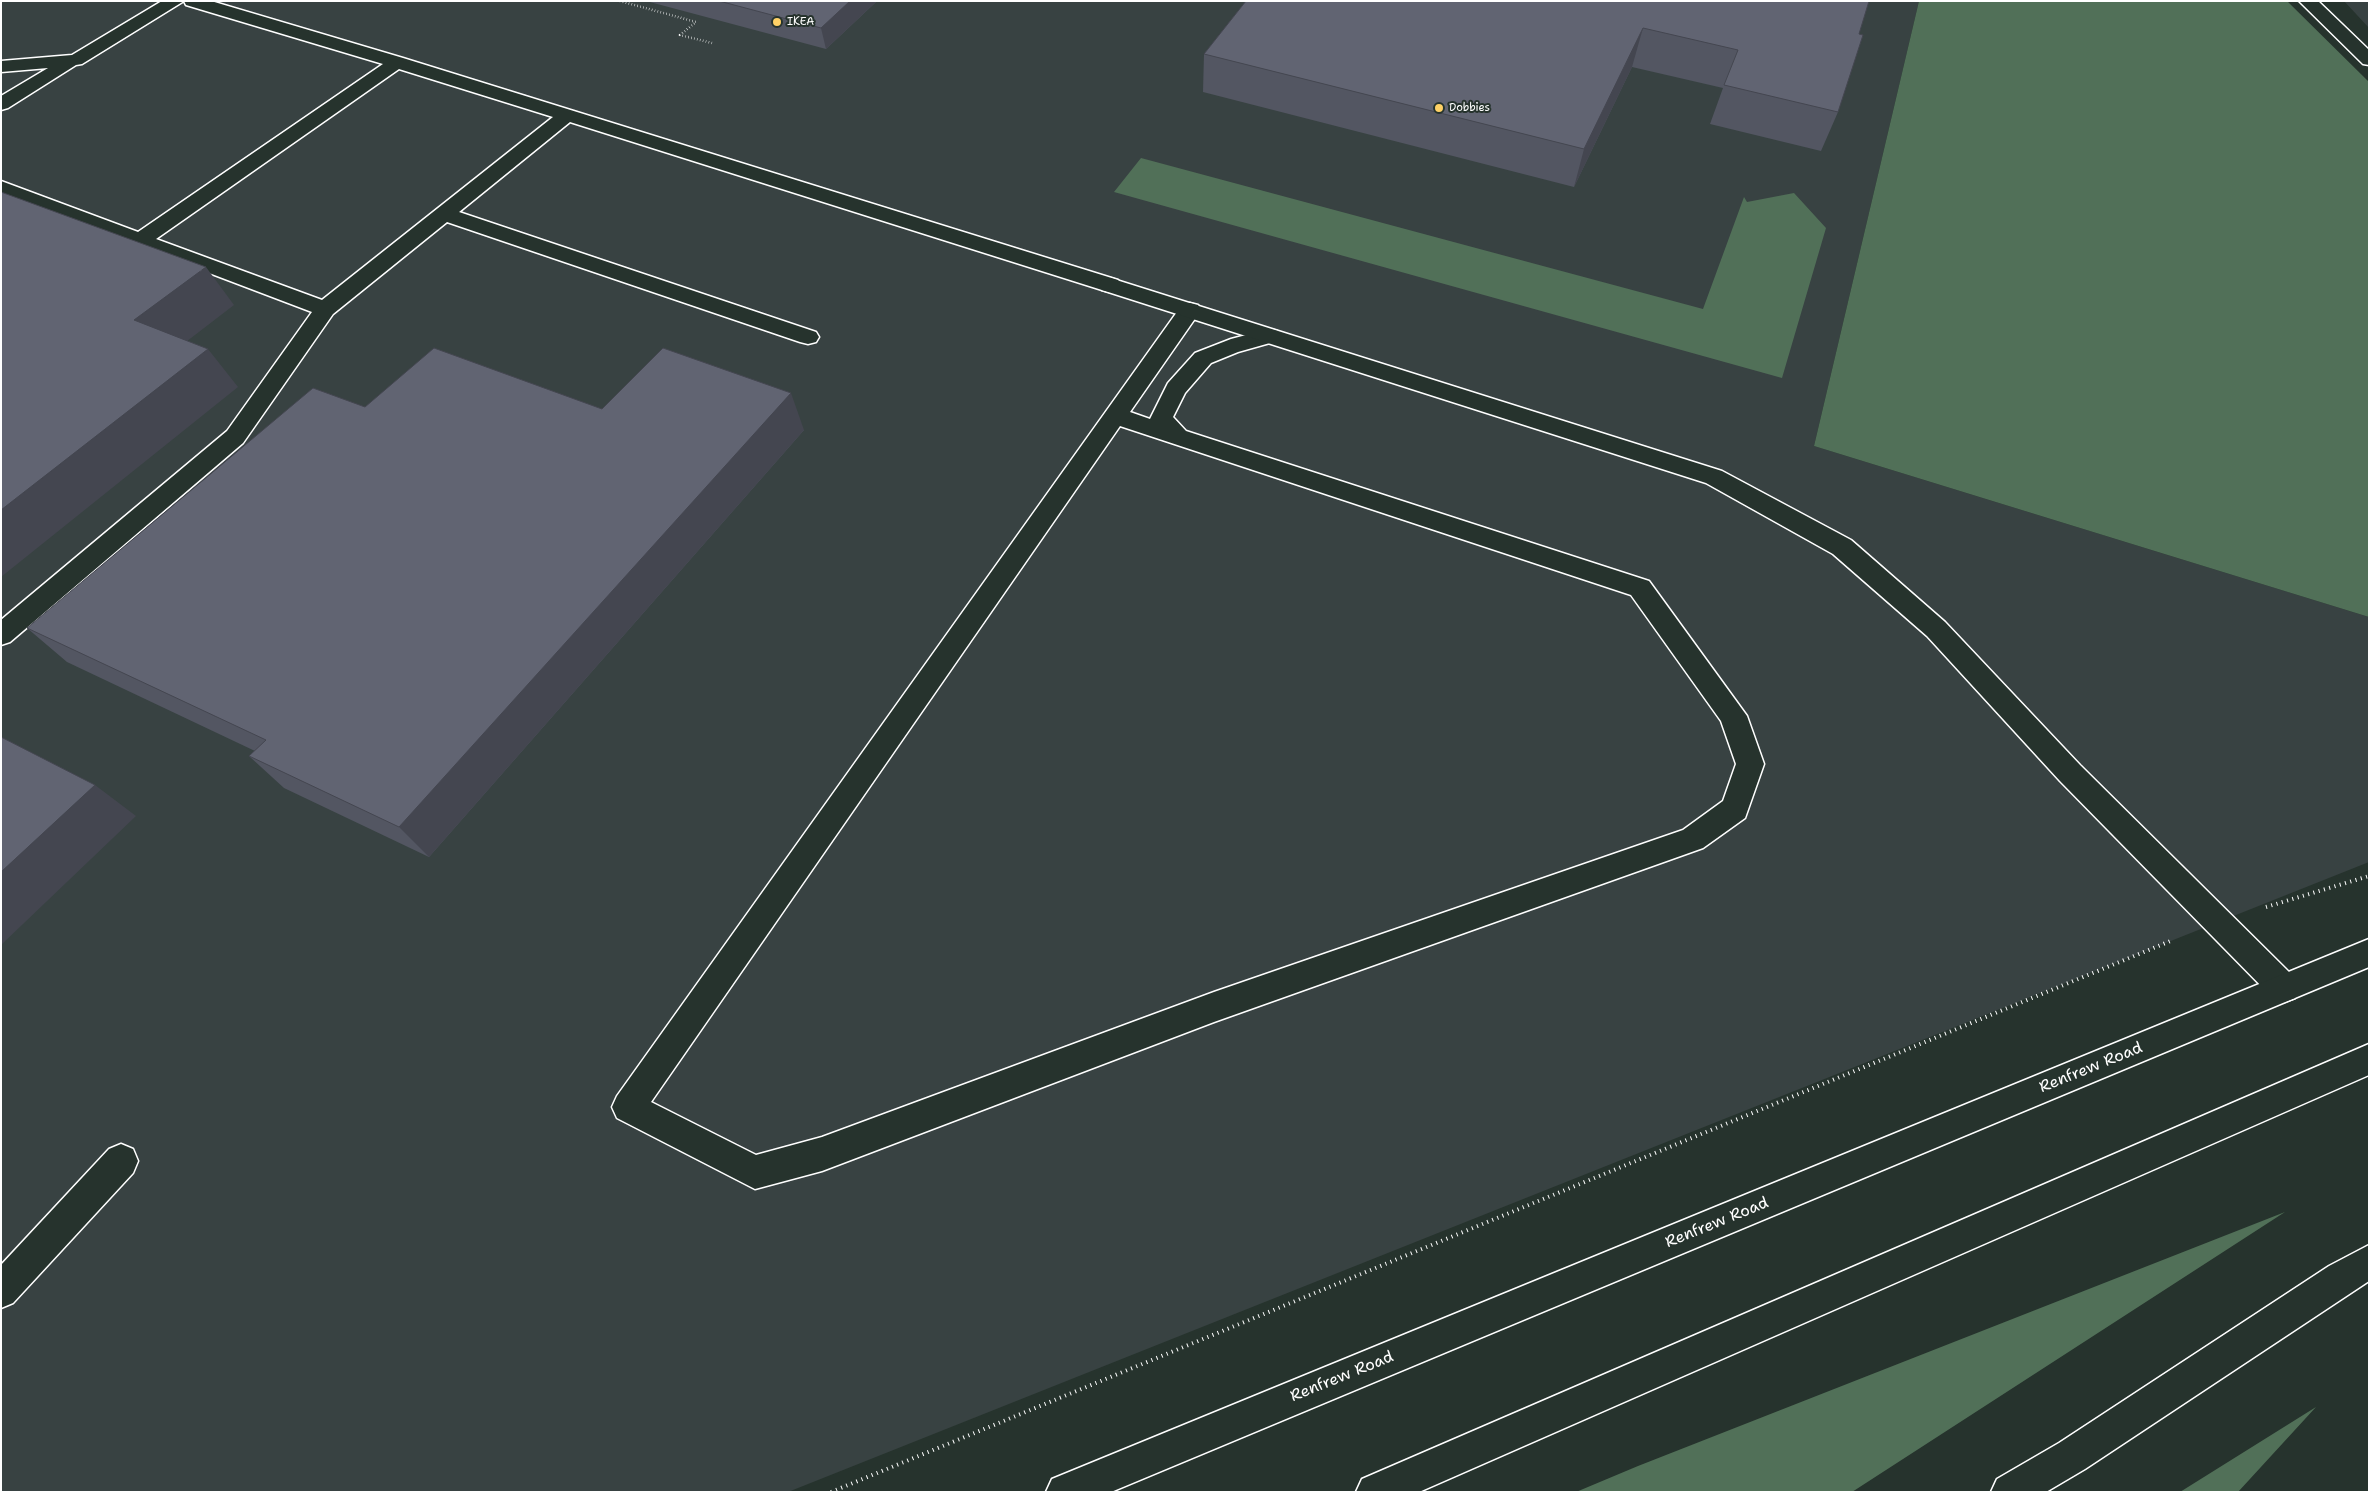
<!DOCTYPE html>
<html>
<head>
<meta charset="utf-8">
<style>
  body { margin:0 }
  #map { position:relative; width:2370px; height:1493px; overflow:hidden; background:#26332d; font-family:"Shantell Sans",sans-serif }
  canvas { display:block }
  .frame { position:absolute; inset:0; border:2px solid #fff; pointer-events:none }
</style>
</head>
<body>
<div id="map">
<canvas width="2370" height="1493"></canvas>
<div class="frame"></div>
</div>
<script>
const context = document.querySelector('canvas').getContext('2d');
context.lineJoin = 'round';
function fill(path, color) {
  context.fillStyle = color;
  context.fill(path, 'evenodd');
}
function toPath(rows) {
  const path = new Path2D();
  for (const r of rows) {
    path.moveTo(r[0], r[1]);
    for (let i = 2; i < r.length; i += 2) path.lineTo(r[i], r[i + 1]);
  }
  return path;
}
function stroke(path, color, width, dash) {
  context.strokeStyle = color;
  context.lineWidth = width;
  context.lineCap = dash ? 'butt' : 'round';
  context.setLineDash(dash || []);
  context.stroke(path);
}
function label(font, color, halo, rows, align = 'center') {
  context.font = font + ' "Shantell Sans",sans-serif';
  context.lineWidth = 4;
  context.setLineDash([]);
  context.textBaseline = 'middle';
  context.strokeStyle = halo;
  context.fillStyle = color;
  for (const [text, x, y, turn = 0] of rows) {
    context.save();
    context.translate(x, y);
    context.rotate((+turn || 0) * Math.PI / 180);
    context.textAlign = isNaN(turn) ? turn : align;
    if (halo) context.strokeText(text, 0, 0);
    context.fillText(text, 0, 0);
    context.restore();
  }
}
fill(toPath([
  [1,1,1919,1,1814,446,2369,617,2369,862,788,1492,1,1492],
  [2344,1,2369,1,2369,28]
]), '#384242');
fill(toPath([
  [1919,1,2287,1,2369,82,2369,617,1814,446],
  [1141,158,1703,309,1744,197,1747,202,1794,193,1826,228,1782,378,1114,192],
  [2285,1212,1852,1492,1576,1492,1638,1466],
  [2316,1407,2238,1492,2180,1492]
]), '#517058');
const service = toPath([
  [162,1,211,1,403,58,1118,280,1121,285,1118,290,1110,292,1102,290,570,122,459,212,816,332,819,337,816,342,808,344,800,342,447,222,333,314,243,443,10,642,1,645,1,620,227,431,312,312,1,194,1,181,138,232,383,64,186,5,184,1,82,64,76,65,8,108,1,110,1,96,48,68,1,72,1,61,72,55,162,1],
  [399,69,553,117,322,300,156,239,399,69],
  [1190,303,1198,305,1201,310,1130,412,1150,419,1168,383,1195,353,1231,339,1269,329,1277,331,1280,336,1277,341,1238,352,1211,363,1185,393,1173,417,1186,431,1649,581,1747,716,1764,764,1745,818,1703,848,1214,1022,822,1171,755,1189,617,1118,612,1107,617,1096,1182,305,1190,303],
  [1120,426,1631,595,1721,721,1736,764,1723,801,1683,830,1214,992,822,1137,756,1155,651,1102,1120,426],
  [121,1144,133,1149,138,1161,133,1173,13,1303,1,1308,1,1265,109,1149,121,1144]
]);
const minor = toPath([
  [2299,1,2318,1,2369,50,2369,65,2363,64,2299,1],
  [1110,278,1722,471,1851,540,1945,622,2080,765,2295,978,2299,988,2295,998,2284,1002,2273,998,2060,781,1927,636,1833,554,1706,483,1102,290,1099,285,1102,280,1110,278]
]);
const primary = toPath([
  [2369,939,2369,967,1111,1492,1046,1492,1052,1479,2369,939],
  [2369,1044,2369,1075,1419,1492,1356,1492,1362,1479,2369,1044]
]);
const motorway = toPath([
  [2369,1245,2369,1281,2085,1469,2046,1492,1991,1492,1997,1479,2059,1443,2329,1266,2369,1245]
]);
stroke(service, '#fff', 3);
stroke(minor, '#fff', 3);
stroke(primary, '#fff', 3);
stroke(motorway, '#fff', 3);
stroke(toPath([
  [620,1,696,22,680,35,712,43]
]), '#fff', 2.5, [0.5, 2.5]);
stroke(toPath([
  [2266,907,2369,876],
  [831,1492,2173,940]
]), '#fff', 4, [1, 4.5]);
fill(service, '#26332d');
fill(minor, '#26332d');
fill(primary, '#26332d');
fill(motorway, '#26332d');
fill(toPath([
  [646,1,877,1,826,49],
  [1246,1,1859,34,1838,112,1821,151,1710,124,1723,88,1632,67,1574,187,1203,92,1204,54],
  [365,407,602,409,804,430,429,857,284,788,249,756,255,751,67,662,27,628]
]), '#535662');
fill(toPath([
  [850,1,877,1,826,49,821,28],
  [1643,28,1632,67,1574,187,1584,149],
  [206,267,234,305,165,358,134,320],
  [208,349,238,387,1,577,1,510],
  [791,393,804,430,429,857,399,827],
  [95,785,136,816,1,945,1,872]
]), '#444650');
const building = toPath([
  [719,1,850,1,821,28,719,1],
  [1246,1,1869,1,1859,34,1863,35,1838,112,1724,85,1738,50,1643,28,1584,149,1204,54,1246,1],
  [1,192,206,267,134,320,208,349,1,510,1,192],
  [434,348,602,409,663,348,791,393,399,827,249,756,266,740,27,628,313,388,365,407,434,348],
  [1,737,95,785,1,872,1,737]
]);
fill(building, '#616472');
stroke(building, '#444650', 1);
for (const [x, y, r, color] of [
  [777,22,5,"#ffd166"],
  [1439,108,5,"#ffd166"]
]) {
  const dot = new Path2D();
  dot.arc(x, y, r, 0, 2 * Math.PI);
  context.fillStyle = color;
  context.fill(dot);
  stroke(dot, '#26332d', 2);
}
label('11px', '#fff', '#26332d', [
  ["IKEA",787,22],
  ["Dobbies",1449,108]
], 'left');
label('16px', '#fff', '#26332d', [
  ["Renfrew Road",2091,1068,-22],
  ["Renfrew Road",1717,1223,-22],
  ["Renfrew Road",1342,1377,-22]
]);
</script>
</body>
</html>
